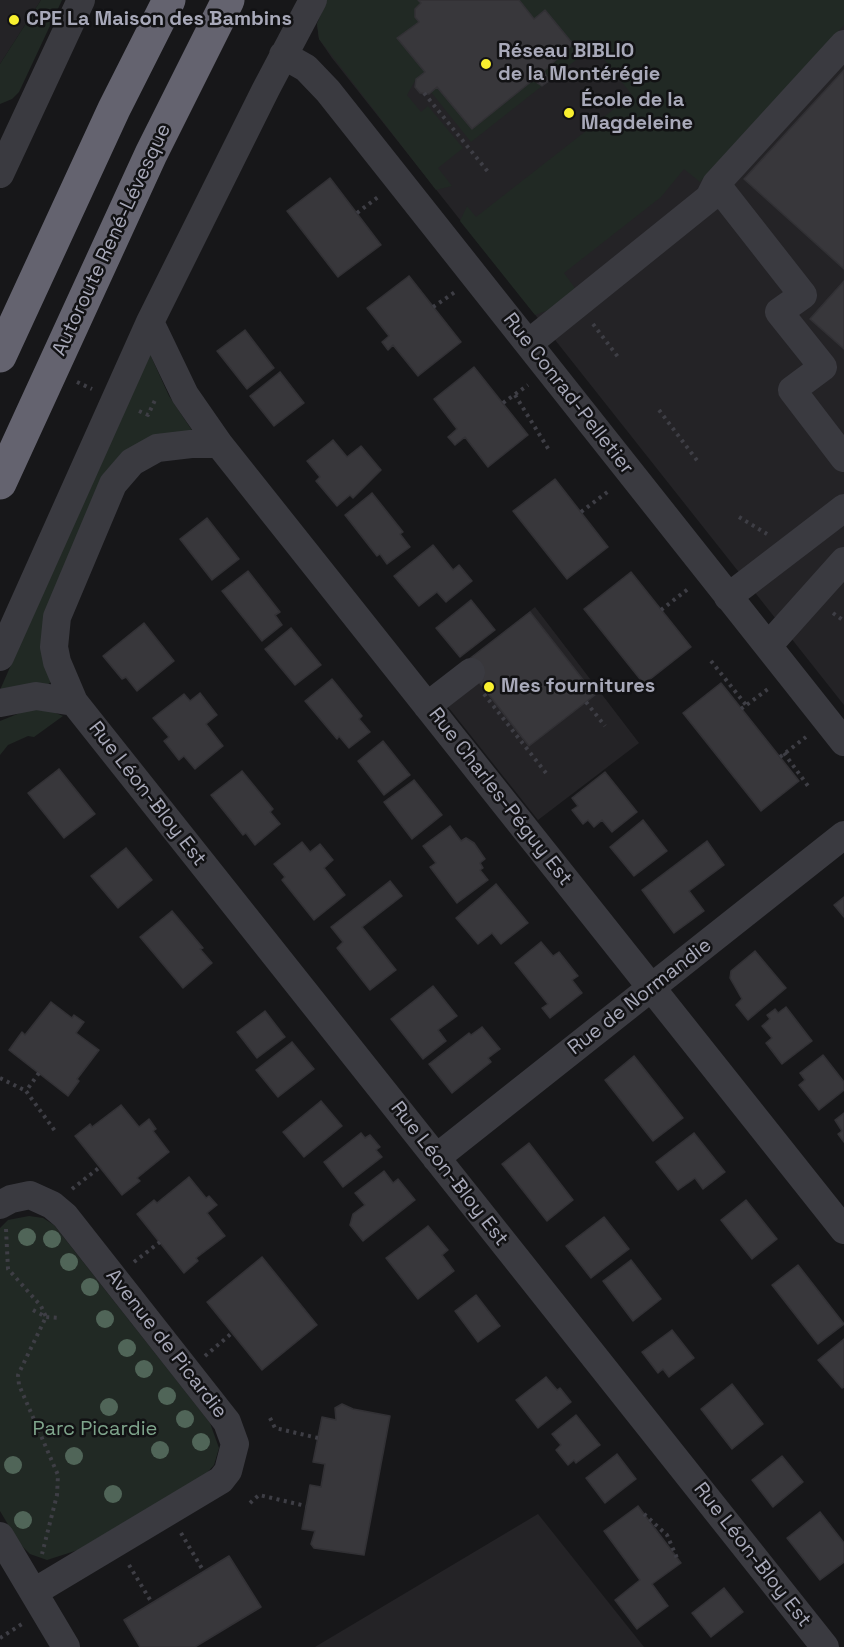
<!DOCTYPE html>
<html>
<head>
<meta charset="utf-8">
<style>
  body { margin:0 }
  canvas { display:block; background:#171719 }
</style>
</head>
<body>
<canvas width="844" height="1647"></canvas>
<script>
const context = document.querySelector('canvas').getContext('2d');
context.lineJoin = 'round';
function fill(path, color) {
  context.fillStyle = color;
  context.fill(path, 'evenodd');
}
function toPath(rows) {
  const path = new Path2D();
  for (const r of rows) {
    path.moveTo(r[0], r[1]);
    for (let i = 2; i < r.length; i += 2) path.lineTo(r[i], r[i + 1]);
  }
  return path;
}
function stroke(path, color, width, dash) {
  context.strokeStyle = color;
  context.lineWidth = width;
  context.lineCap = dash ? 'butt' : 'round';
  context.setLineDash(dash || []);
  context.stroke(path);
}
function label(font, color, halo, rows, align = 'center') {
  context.font = font + ' "Space Grotesk",sans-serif';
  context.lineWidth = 5;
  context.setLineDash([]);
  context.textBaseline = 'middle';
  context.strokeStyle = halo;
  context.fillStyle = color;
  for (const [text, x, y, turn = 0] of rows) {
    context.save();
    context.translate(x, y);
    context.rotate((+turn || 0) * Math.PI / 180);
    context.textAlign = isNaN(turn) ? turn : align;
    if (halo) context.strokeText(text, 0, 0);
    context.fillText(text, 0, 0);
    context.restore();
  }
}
fill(toPath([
  [0,0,41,0,0,64],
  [327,0,844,0,844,705,332,58,319,39,317,24],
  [535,607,639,743,538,820,433,688],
  [538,1514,644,1647,315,1647]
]), '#242326');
fill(toPath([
  [41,0,62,0,19,92,12,99,0,104,0,64],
  [327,0,418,0,421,3,415,9,415,17,419,22,397,38,425,72,416,79,407,95,421,112,428,106,463,148,438,168,452,186,436,190,319,39,317,24],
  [519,0,844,0,844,25,700,182,684,169,661,197,564,273,577,291,554,308,535,315,460,221,467,206,476,217,632,95,594,46,549,81,544,71,561,57],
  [533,80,542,86,471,142,431,92,437,87,472,129],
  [149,352,169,396,195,435,118,458,51,682,47,685,0,690],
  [30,709,48,710,63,716,34,737,28,736,8,745,0,755,0,721],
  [29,1216,43,1218,54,1225,210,1423,219,1448,214,1465,205,1475,78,1550,47,1560,30,1554,19,1543,0,1511,0,1228,8,1220]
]), '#212924');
const building = toPath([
  [418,0,519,0,534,19,545,10,573,44,544,71,549,81,542,86,533,80,472,129,437,87,429,94,420,93,415,87,416,79,425,72,397,38,419,22,415,17,415,9,421,3,418,0],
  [844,70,844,269,744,179,844,70],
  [330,178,381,245,338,277,287,211,330,178],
  [409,276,461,342,418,376,393,345,388,350,382,342,389,336,367,308,409,276],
  [844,281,844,349,810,319,844,281],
  [245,330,274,368,247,389,217,351,245,330],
  [474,367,528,435,488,467,465,437,455,445,448,437,457,429,434,399,474,367],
  [280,372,304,403,274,426,250,396,280,372],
  [333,440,347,457,361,446,381,470,353,498,350,495,337,506,316,481,320,477,307,461,333,440],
  [555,479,608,547,567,579,513,511,555,479],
  [372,493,403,532,400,534,410,547,387,564,380,554,377,556,345,515,372,493],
  [207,518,239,559,212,580,180,539,207,518],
  [433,545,453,570,459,565,472,581,446,602,437,592,419,606,394,576,433,545],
  [248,571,280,612,275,615,282,625,262,641,222,591,248,571],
  [631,572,691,647,644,684,584,609,631,572],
  [471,600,495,630,460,657,436,628,471,600],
  [530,612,595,695,529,746,464,663,530,612],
  [144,623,174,661,137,691,126,677,122,679,103,656,144,623],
  [291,628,321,665,295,685,265,649,291,628],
  [332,679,362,716,359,719,370,732,349,748,339,736,337,739,305,701,332,679],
  [721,683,799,781,761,811,683,713,721,683],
  [200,693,217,715,206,724,223,746,195,769,184,756,179,760,172,751,164,741,169,737,153,718,184,694,190,701,200,693],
  [383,741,410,775,384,795,358,761,383,741],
  [59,769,95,814,64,838,28,793,59,769],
  [242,771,273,809,270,812,280,824,255,845,246,833,243,835,211,795,242,771],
  [605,772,637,812,612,832,602,820,594,827,588,820,583,824,572,810,578,806,572,798,605,772],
  [414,780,442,815,412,839,384,802,414,780],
  [643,820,667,851,634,876,610,847,643,820],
  [450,826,461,841,466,838,474,843,485,859,480,863,483,868,480,870,488,880,457,903,430,867,436,863,423,846,450,826],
  [707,841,724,865,689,891,704,911,674,933,642,890,707,841],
  [302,842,310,852,320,844,333,860,324,868,345,895,314,920,282,880,285,877,274,864,302,842],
  [126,848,152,880,118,908,91,876,126,848],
  [390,881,402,896,362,927,396,970,370,990,337,948,343,942,331,927,390,881],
  [496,884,528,923,501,944,492,933,478,944,456,918,496,884],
  [844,897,844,917,834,905,844,897],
  [172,911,203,948,200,949,212,963,183,988,140,937,172,911],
  [541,942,553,956,559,952,578,976,572,980,582,993,550,1018,542,1008,548,1004,515,963,541,942],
  [755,951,786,988,748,1020,736,1005,742,999,730,978,731,971,755,951],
  [433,986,457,1016,438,1030,446,1041,423,1059,391,1019,433,986],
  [51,1002,72,1018,74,1015,84,1022,76,1033,99,1050,77,1079,79,1081,68,1096,9,1050,22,1032,25,1035,51,1002],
  [786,1007,812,1041,782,1064,766,1043,772,1038,762,1026,770,1019,767,1015,775,1009,778,1013,786,1007],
  [265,1011,285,1037,257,1058,237,1032,265,1011],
  [482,1027,500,1049,488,1058,491,1062,452,1093,429,1064,469,1033,471,1035,482,1027],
  [292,1042,314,1069,278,1097,256,1070,292,1042],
  [823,1055,844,1082,844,1090,819,1110,799,1085,805,1080,800,1073,823,1055],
  [634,1056,683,1118,653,1141,605,1080,634,1056],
  [321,1101,342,1126,304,1157,283,1132,321,1101],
  [121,1105,139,1127,149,1119,156,1129,153,1131,169,1152,137,1178,140,1181,122,1195,75,1136,90,1124,92,1127,121,1105],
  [844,1113,844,1142,838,1134,842,1131,835,1120,844,1113],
  [361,1133,365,1138,370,1135,380,1147,376,1150,382,1157,343,1187,324,1162,361,1133],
  [694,1133,725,1172,703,1189,695,1178,678,1190,656,1162,694,1133],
  [529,1143,573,1200,547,1221,502,1164,529,1143],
  [384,1171,393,1183,398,1179,415,1200,363,1241,350,1225,353,1214,365,1205,355,1193,384,1171],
  [189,1177,206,1198,209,1196,217,1205,207,1213,225,1236,196,1258,198,1261,184,1273,137,1214,154,1200,157,1203,189,1177],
  [746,1200,777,1239,752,1259,721,1220,746,1200],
  [604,1217,629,1249,591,1278,566,1246,604,1217],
  [428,1226,448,1250,442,1255,454,1271,418,1299,386,1258,428,1226],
  [262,1257,317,1325,262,1370,207,1302,262,1257],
  [631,1260,661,1299,633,1321,603,1281,631,1260],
  [798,1265,844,1324,818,1344,772,1285,798,1265],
  [476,1295,500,1326,478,1342,455,1311,476,1295],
  [672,1330,694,1358,669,1377,663,1369,658,1373,642,1352,672,1330],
  [844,1339,844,1387,842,1388,818,1360,844,1339],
  [546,1377,557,1390,560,1388,571,1402,538,1428,516,1400,546,1377],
  [732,1384,763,1424,732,1449,701,1409,732,1384],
  [342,1404,353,1409,390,1416,364,1555,314,1548,311,1544,315,1531,302,1529,310,1485,321,1487,325,1464,313,1462,322,1417,336,1420,335,1408,342,1404],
  [576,1415,600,1445,576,1463,574,1460,568,1465,556,1450,561,1445,552,1434,576,1415],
  [617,1454,636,1479,605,1503,586,1478,617,1454],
  [782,1456,803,1482,773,1507,752,1480,782,1456],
  [638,1506,681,1563,652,1584,668,1606,637,1629,615,1600,640,1580,604,1531,638,1506],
  [820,1512,844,1543,844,1562,820,1580,787,1538,820,1512],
  [229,1556,261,1607,195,1647,140,1647,124,1620,229,1556],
  [724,1588,743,1612,711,1637,692,1613,724,1588]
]);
fill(building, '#38373b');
stroke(building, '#323135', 1.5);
stroke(toPath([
  [424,93,489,173],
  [357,213,378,197],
  [433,307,455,292],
  [593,324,618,357],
  [77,382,92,389],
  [515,395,549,450],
  [503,403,528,385],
  [659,410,699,463],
  [139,411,148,415,156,398],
  [581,512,610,490],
  [739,517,767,534],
  [661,610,688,589],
  [833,613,844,621],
  [711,661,746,705],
  [484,694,546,773],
  [586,702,605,726],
  [741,709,768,689],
  [784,753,808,786],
  [780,757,806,737],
  [39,1073,26,1091,55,1131],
  [0,1078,26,1091],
  [72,1189,100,1167],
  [6,1229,8,1269,41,1306,46,1317,18,1375,19,1385,58,1475,57,1495,42,1554],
  [134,1262,160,1242],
  [33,1310,46,1317,60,1318],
  [205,1356,232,1333],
  [270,1418,275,1428,318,1438],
  [250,1503,259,1495,306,1506],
  [644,1514,667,1535,677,1558],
  [181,1533,204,1572],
  [129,1565,152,1603],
  [0,1638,22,1624]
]), '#3e3e45', 4, [3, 4.5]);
stroke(toPath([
  [283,55,306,68,328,91,844,742],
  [0,174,81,0],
  [716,184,803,295,779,312,823,367,792,390,844,458],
  [150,322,185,395,219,444,844,1230],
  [529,343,709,198,716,184,844,44],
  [219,444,191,444,157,448,132,462,113,484,57,617,54,647,57,662,74,702,825,1647],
  [728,597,844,508],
  [768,646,844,561],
  [0,657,150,322,266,89,313,0],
  [0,703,36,696,74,702],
  [427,706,471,672],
  [436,1158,844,835],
  [0,1205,11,1199,30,1195,52,1205,65,1216,227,1422,235,1444,228,1471,221,1480,34,1592],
  [0,1536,66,1647]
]), '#3a3a40', 28);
stroke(toPath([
  [0,356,114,109,169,0],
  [0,483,151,154,228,0]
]), '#64636f', 33);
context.fillStyle = '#506558';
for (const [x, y] of [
  [27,1237],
  [52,1239],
  [69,1262],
  [90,1287],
  [105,1319],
  [127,1348],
  [144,1369],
  [167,1396],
  [109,1407],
  [185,1419],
  [201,1442],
  [160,1450],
  [74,1456],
  [13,1465],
  [113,1494],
  [23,1520]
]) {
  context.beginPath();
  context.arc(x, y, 9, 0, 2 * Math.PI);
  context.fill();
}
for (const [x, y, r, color] of [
  [14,20,6,"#f9f02f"],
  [486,64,6,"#f9f02f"],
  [569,113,6,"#f9f02f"],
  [489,687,6,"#f9f02f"]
]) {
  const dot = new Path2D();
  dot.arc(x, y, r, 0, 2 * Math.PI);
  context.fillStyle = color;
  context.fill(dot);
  stroke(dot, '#121214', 2);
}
label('bold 20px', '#a8a9b9', '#121214', [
  ["CPE La Maison des Bambins",26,20],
  ["Réseau BIBLIO",498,52],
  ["de la Montérégie",498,75],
  ["École de la",581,101],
  ["Magdeleine",581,124],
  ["Mes fournitures",501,687]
], 'left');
label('20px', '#a8a9b9', '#121214', [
  ["Autoroute René-Lévesque",112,240,-65],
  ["Rue Conrad-Pelletier",568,394,52],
  ["Rue Léon-Bloy Est",147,794,52],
  ["Rue Charles-Péguy Est",500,797,52],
  ["Rue de Normandie",640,997,-38],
  ["Rue Léon-Bloy Est",449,1174,52],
  ["Avenue de Picardie",166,1344,52],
  ["Rue Léon-Bloy Est",752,1555,52]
]);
label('20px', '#7fa58c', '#121214', [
  ["Parc Picardie",95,1430]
]);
</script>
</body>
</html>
